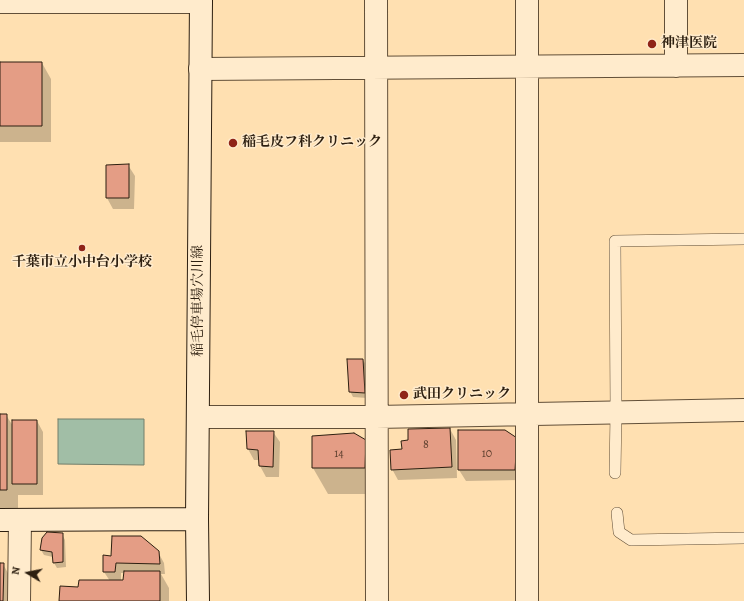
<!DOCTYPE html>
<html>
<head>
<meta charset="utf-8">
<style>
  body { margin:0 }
  #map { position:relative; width:744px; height:601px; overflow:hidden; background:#ffe0b1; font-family:Alegreya,serif }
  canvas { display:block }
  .north { position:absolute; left:8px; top:553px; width:40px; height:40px; -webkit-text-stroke:3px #ffebcc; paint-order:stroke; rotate:280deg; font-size:11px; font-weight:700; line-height:16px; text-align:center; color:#2d1f10 }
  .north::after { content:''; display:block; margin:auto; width:14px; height:18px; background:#2d1f10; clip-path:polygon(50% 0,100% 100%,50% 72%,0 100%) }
</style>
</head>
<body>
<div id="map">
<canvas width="744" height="601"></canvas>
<div class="north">N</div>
</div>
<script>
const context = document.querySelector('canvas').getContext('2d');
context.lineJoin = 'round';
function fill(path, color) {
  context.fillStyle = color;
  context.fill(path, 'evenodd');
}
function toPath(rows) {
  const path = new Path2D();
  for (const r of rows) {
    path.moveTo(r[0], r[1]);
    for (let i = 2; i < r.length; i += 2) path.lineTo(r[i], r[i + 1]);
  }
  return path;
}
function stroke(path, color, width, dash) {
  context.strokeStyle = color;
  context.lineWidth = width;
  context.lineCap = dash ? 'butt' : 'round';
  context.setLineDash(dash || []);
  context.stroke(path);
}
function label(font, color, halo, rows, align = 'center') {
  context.font = font + ' Alegreya,"Noto Serif JP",serif';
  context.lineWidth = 3;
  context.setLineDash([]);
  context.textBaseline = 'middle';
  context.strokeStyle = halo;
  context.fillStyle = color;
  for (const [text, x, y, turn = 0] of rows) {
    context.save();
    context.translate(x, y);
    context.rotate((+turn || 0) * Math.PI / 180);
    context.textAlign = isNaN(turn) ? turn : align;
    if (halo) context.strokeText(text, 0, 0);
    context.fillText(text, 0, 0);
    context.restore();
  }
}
const water = toPath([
  [58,419,144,419,144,465,58,464,58,419]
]);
fill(water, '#a1bea6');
stroke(water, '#737e6a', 1);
fill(toPath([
  [0,63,42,63,51,79,51,142,0,142],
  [128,165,135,176,134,209,113,209,107,198],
  [363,360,366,365,367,398,353,397,350,391],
  [0,415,6,415,13,426,37,421,43,432,43,495,18,495,18,510,0,510],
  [450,429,456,440,457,478,398,480,392,469,403,450],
  [273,432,280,442,279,477,266,477,260,466,260,460,254,460,248,449],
  [516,439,521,480,466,481,459,470],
  [365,441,379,494,328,494,313,468],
  [62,534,65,540,66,567,57,568,54,563,53,557,44,555,41,550],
  [158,552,164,563,165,574,161,574,169,588,169,601,60,601,79,588,110,581,104,572,112,557],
  [121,573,125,573,124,581,121,581],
  [0,564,3,564,9,575,9,601,0,601]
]), '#0003');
const building = toPath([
  [0,62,42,62,42,126,0,126,0,62],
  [129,164,129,198,106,198,106,165,129,164],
  [347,359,363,359,365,393,349,392,347,359],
  [0,414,7,414,7,490,0,490,0,414],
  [12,420,37,420,37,484,12,484,12,420],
  [450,428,452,467,391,470,390,450,402,449,401,441,408,440,408,429,450,428],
  [458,430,505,430,517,438,515,470,458,470,458,430],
  [246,431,274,431,273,467,259,466,258,450,247,449,246,431],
  [354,433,366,440,365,468,312,468,312,436,354,433],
  [47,532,63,533,63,562,53,563,52,552,40,550,42,538,47,532],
  [112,536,141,536,159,551,160,564,116,563,115,572,103,572,103,555,111,556,112,536],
  [0,563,4,563,3,601,0,601,0,563],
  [124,571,160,571,160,601,59,601,60,586,78,587,79,580,123,580,124,571]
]);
fill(building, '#e49d85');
stroke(building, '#2d1f10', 1);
const lane = toPath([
  [615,473,616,413,615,241,744,239],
  [617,513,619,532,631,540,744,538]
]);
const street = toPath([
  [376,0,377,601],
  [527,0,527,601],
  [0,2,201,2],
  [676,66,676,0],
  [200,69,744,65],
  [198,417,376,417,744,410],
  [19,601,20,520]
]);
const secondary = toPath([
  [0,520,197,519],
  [198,601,197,519,201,0]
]);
stroke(lane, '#624f38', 12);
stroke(street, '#624f38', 24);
stroke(secondary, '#2d1f10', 24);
stroke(lane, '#ffebcc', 11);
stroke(street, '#ffebcc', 22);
stroke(secondary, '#ffebcc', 22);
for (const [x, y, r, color] of [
  [652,44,5,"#8f2418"],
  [233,143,5,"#8f2418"],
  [82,248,4,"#8f2418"],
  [404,395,5,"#8f2418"]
]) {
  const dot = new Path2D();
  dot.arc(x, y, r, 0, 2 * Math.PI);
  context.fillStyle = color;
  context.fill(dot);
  stroke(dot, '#ffebcc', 1.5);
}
label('12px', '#5b3e2d', null, [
  ["8",426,445],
  ["14",339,454],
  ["10",487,454]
]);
label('bold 14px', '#2d1f10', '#ffebcc', [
  ["神津医院",661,44],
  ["稲毛皮フ科クリニック",242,143],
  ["千葉市立小中台小学校",82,263,"center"],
  ["武田クリニック",413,395]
], 'left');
label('14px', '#2d1f10', '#ffebcc', [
  ["稲毛停車場穴川線",199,301,-90]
]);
</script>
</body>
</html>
